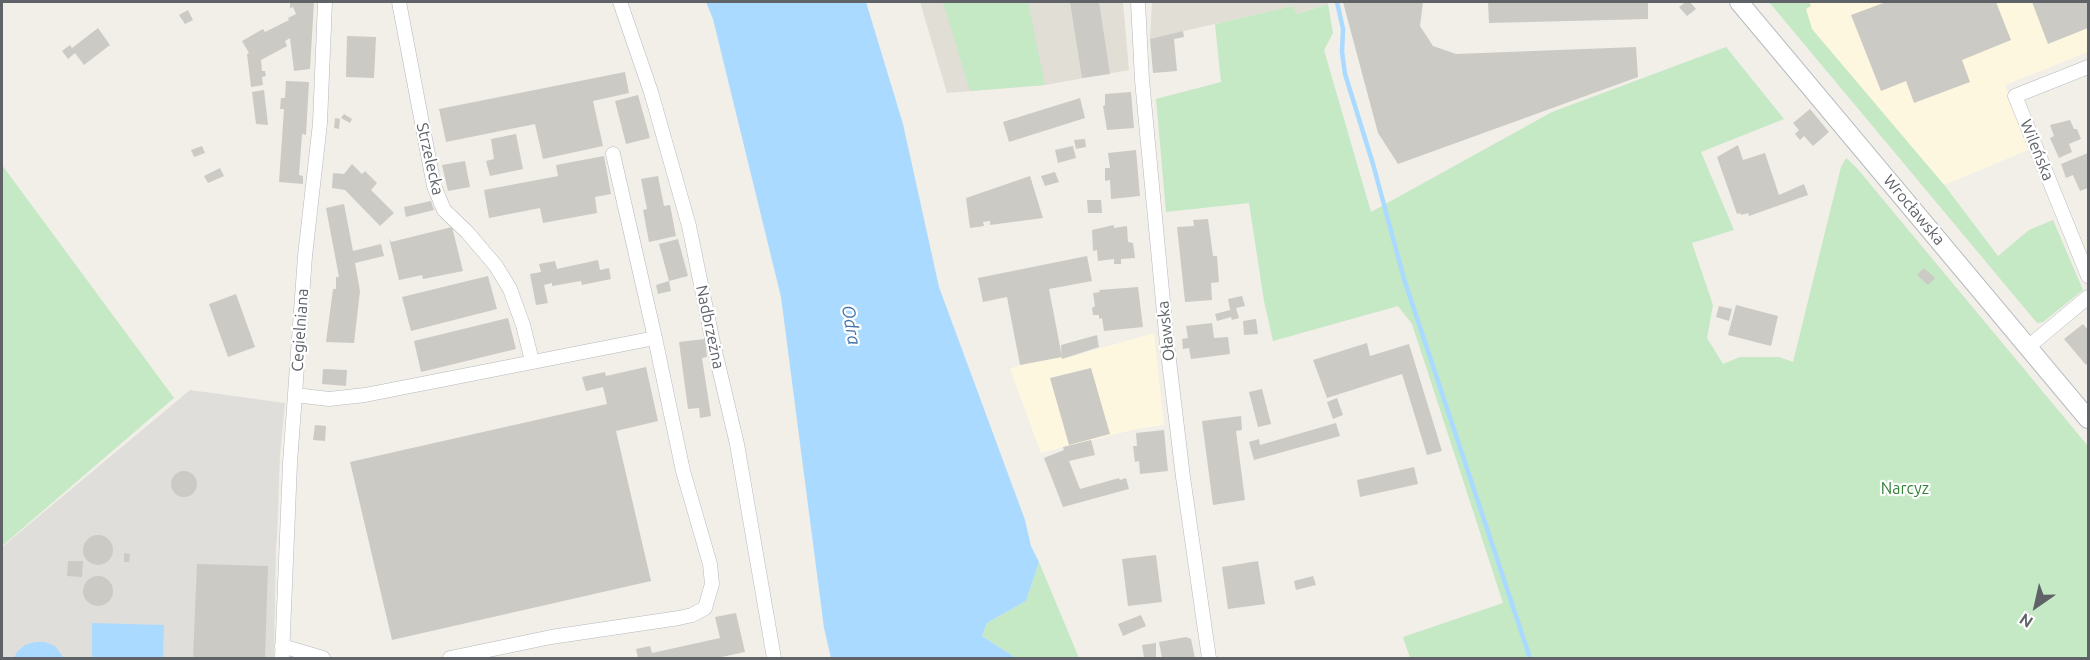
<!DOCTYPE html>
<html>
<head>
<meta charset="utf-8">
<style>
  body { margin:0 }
  #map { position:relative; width:2090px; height:660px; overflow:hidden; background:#f1efe8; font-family:Ubuntu,sans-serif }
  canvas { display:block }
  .frame { position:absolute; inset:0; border:3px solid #5f6368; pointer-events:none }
  .north { position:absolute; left:2006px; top:576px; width:60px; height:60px; -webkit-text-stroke:4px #fff; paint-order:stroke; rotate:214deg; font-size:16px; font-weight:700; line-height:24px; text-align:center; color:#5f6368 }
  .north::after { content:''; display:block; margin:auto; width:21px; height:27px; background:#5f6368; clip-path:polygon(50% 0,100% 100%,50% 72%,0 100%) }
</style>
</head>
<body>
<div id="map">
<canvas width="2090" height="660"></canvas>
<div class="frame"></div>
<div class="north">N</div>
</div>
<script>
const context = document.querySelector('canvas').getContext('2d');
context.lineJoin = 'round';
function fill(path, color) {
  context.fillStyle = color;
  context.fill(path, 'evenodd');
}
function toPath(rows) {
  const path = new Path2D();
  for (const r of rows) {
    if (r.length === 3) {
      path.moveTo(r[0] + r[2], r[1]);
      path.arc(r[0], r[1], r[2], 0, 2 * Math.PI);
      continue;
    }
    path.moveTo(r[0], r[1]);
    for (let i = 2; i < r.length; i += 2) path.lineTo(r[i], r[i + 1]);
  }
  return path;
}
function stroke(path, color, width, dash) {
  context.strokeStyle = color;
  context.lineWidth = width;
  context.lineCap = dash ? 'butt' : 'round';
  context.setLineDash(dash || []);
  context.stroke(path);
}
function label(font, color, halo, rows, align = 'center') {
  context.font = font + ' Ubuntu,sans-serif';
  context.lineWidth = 4.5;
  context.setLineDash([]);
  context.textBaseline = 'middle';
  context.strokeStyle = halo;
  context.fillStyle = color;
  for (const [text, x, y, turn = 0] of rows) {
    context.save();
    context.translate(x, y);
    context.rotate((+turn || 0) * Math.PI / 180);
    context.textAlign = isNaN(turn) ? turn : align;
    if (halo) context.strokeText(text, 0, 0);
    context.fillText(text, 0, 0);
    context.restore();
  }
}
fill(toPath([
  [1809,2,2088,2,2088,52,2005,85,2031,149,1944,185,1812,29,1806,9,1810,6],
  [1154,333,1164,425,1136,429,1041,453,1010,369,1020,365,1062,357,1063,359]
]), '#fef7e0');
fill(toPath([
  [190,390,285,403,280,455,277,539,276,545,274,658,2,658,2,547]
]), '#e0deda');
fill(toPath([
  [920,2,1123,2,1129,70,1045,85,947,93],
  [1152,2,1328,2,1328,4,1296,14,1292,6,1150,39]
]), '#e1ded6');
fill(toPath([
  [943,2,1028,2,1045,85,970,91],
  [1769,2,1809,2,1811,6,1806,9,1812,29,1945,186,1998,256,2029,230,2053,220,2083,290,2043,322,2037,323],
  [1328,4,1333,33,1324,50,1371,212,1552,112,1726,47,1784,119,1701,152,1734,230,1692,243,1713,305,1707,338,1723,364,1740,357,1779,357,1793,362,1841,167,1846,158,1856,167,2088,446,2088,658,1410,658,1403,637,1503,603,1412,324,1398,306,1273,341,1264,301,1249,203,1166,212,1156,99,1221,82,1215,24,1292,6,1297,14],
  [2,165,174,398,2,546],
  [1039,562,1079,658,1016,658,982,636,987,623,1026,601]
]), '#c5e8c5');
fill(toPath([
  [706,2,866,2,903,124,939,287,1025,520,1031,546,1039,562,1026,601,987,623,982,636,1016,658,831,658,824,628,781,297,713,19],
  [92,623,164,625,163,658,92,658],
  [35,642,45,642,55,646,64,658,14,658,17,652,25,645]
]), '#aadaff');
stroke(toPath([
  [1337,2,1343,29,1342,52,1345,74,1373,164,1404,279,1530,658]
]), '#aadaff', 4.5);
fill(toPath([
  [290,2,314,2,310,69,294,71,290,38,285,41,287,46,261,60,262,71,265,71,266,76,262,77,263,85,251,87,247,54,249,53,242,41,263,29,265,32,289,20,288,18,296,14,293,7,290,8],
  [1070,2,1099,2,1110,74,1082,78],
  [1343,2,1423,2,1420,26,1433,46,1456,54,1636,47,1638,77,1398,164,1378,133],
  [1488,2,1648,2,1648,19,1489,23],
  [1686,2,1690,2,1696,9,1687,16,1679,7],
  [1886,2,1996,2,2011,40,1962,60,1970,82,1914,103,1906,81,1881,91,1851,15],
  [2032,2,2088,2,2088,28,2048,44],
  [188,10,193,20,185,24,179,15],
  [98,28,110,45,84,65,75,53,68,59,62,51,70,45,72,48],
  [1183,31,1184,37,1174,39,1177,71,1153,73,1150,39],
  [347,36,376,37,374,78,346,77],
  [625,72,629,93,593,101,603,146,543,159,535,124,446,142,439,109],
  [286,81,309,82,306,135,302,134,299,175,303,176,303,184,279,182,284,109,280,109,281,98,285,98],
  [264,90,268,125,256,124,252,92],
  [1131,92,1134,128,1107,130,1103,106,1105,105,1105,94],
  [638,95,650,138,626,144,615,101],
  [1080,98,1085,118,1009,142,1003,122],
  [1810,109,1829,132,1813,146,1804,136,1800,140,1795,134,1799,130,1793,123],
  [344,114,352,119,350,123,341,118],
  [335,118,340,119,339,129,334,128],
  [2070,120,2074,129,2077,129,2081,139,2069,144,2072,152,2059,158,2050,138,2054,136,2050,125],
  [516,134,523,169,490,176,486,161,494,159,491,139],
  [1085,139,1086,147,1076,149,1074,140],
  [1738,145,1743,160,1765,153,1779,195,1804,184,1808,195,1749,216,1748,213,1741,215,1740,213,1737,214,1717,157],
  [202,146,205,153,194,157,191,150],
  [1073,146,1076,158,1058,163,1055,150],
  [1136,150,1140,196,1111,199,1110,180,1105,181,1105,168,1110,168,1108,153],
  [2088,153,2088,188,2080,191,2073,175,2066,178,2061,164],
  [604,156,611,194,595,197,597,213,543,223,540,208,489,218,484,190,558,176,556,165],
  [465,161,470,187,448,191,442,165],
  [352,164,362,174,365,171,377,183,371,190,394,213,380,226,345,190,332,188,333,173,344,174],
  [220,168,224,176,208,183,204,176],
  [1055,172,1059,182,1045,186,1041,176],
  [658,176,664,206,670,205,676,236,649,242,643,210,647,209,641,179],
  [1030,176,1043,218,990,225,990,221,983,222,984,226,970,228,966,198],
  [1087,200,1101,200,1102,213,1088,213],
  [431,201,434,210,406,217,404,207],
  [344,204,353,251,381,244,384,256,355,263,360,291,354,343,326,342,333,289,336,289,336,277,339,277,326,208],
  [1208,219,1213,256,1217,256,1219,282,1211,283,1212,300,1185,302,1177,227,1194,226,1193,220],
  [1114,225,1114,228,1127,226,1128,242,1133,243,1135,258,1121,259,1121,264,1114,264,1114,259,1098,261,1097,250,1093,251,1092,230],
  [452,227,463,271,423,279,422,275,399,280,389,238,391,242],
  [678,239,688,276,669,281,671,291,658,294,656,285,669,281,659,244],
  [1087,256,1092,281,1049,289,1062,357,1020,365,1007,297,983,302,978,278],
  [598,260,600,270,609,268,611,279,582,285,581,281,552,286,552,283,544,285,548,303,536,305,530,274,541,272,539,264,555,261,557,269],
  [1924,268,1935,278,1928,285,1917,275],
  [488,276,497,309,411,331,402,297],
  [1138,287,1143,327,1104,331,1102,318,1099,319,1099,315,1093,315,1092,308,1095,306,1093,293,1100,292,1099,290],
  [236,294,255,347,228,357,209,304],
  [1242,296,1245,306,1236,308,1239,318,1232,320,1231,317,1217,321,1215,314,1230,310,1228,299],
  [1736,305,1778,316,1771,346,1728,335],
  [1719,306,1732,309,1729,321,1716,317],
  [508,318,516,349,421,372,414,341],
  [1256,319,1258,334,1244,335,1243,321],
  [1212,323,1214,338,1228,337,1230,354,1191,359,1189,348,1183,349,1182,339,1188,338,1186,326],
  [2083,324,2088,330,2088,363,2086,365,2064,339],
  [1097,335,1099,347,1062,359,1061,345],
  [705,339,707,357,702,358,711,416,700,418,699,408,688,409,679,342],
  [1367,343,1370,356,1409,344,1442,451,1427,455,1402,374,1327,398,1313,360],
  [646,367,658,421,616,431,651,581,392,640,350,462,607,404,603,387,586,391,582,377,605,372,606,376],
  [1091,368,1110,434,1069,445,1050,378],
  [323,369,347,370,346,386,322,384],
  [1262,389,1271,424,1258,427,1249,392],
  [1337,398,1343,415,1333,419,1327,402],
  [1241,416,1242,430,1236,431,1245,500,1213,505,1202,421],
  [1336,423,1340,436,1254,460,1249,442,1259,439,1260,445],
  [315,425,326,426,325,441,313,440],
  [1164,430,1168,471,1140,474,1139,461,1135,462,1133,446,1137,446,1136,433],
  [1091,440,1095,455,1069,461,1080,489,1119,478,1120,480,1126,478,1129,489,1063,507,1044,458,1064,450,1063,447],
  [1414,467,1418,484,1360,497,1357,480],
  [184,484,13],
  [98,550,15],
  [124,553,130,554,129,562,124,562],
  [1156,555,1162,602,1128,606,1122,559],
  [68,561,83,561,82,577,67,576],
  [1258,561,1265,604,1228,609,1222,567],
  [197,564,268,566,265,658,193,658],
  [1313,576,1316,585,1296,590,1294,581],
  [98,591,15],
  [736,613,745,652,717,658,638,658,636,649,650,646,652,653,720,638,715,617],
  [1141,615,1146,626,1123,636,1118,624],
  [1186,637,1191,639,1195,658,1162,658,1159,642],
  [1156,643,1156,658,1144,658,1142,645]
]), '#cccac5');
const street = toPath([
  [399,2,434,186,444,210,467,232,496,266,510,289,523,325,532,361],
  [620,2,651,92,689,226,713,343,737,444,774,658],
  [1138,2,1142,80,1167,344,1183,477,1209,658],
  [2088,67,2015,96,2088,276],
  [2028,347,2088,297],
  [295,395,329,399,365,395,655,338,613,154],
  [282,646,323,658],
  [282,658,290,463,305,256,320,123,325,2],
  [450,658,551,637,679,618,692,615,705,608,712,584,710,564,683,471,655,338]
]);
const secondary = toPath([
  [1739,2,2088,419]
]);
stroke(street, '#b5b8bc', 15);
stroke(secondary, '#b6babf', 20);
stroke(street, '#fff', 14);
stroke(secondary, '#fff', 18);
label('16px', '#5f6368', '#fff', [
  ["Wileńska",2037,150,68],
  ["Strzelecka",430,159,77],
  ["Wrocławska",1914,210,50],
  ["Nadbrzeżna",710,327,78],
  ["Cegielniana",300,330,-86],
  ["Oławska",1166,331,-96]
]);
label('16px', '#348238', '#fff', [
  ["Narcyz",1905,489]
]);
label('italic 18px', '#4174aa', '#fff', [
  ["Odra",851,325,80]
]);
</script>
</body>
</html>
